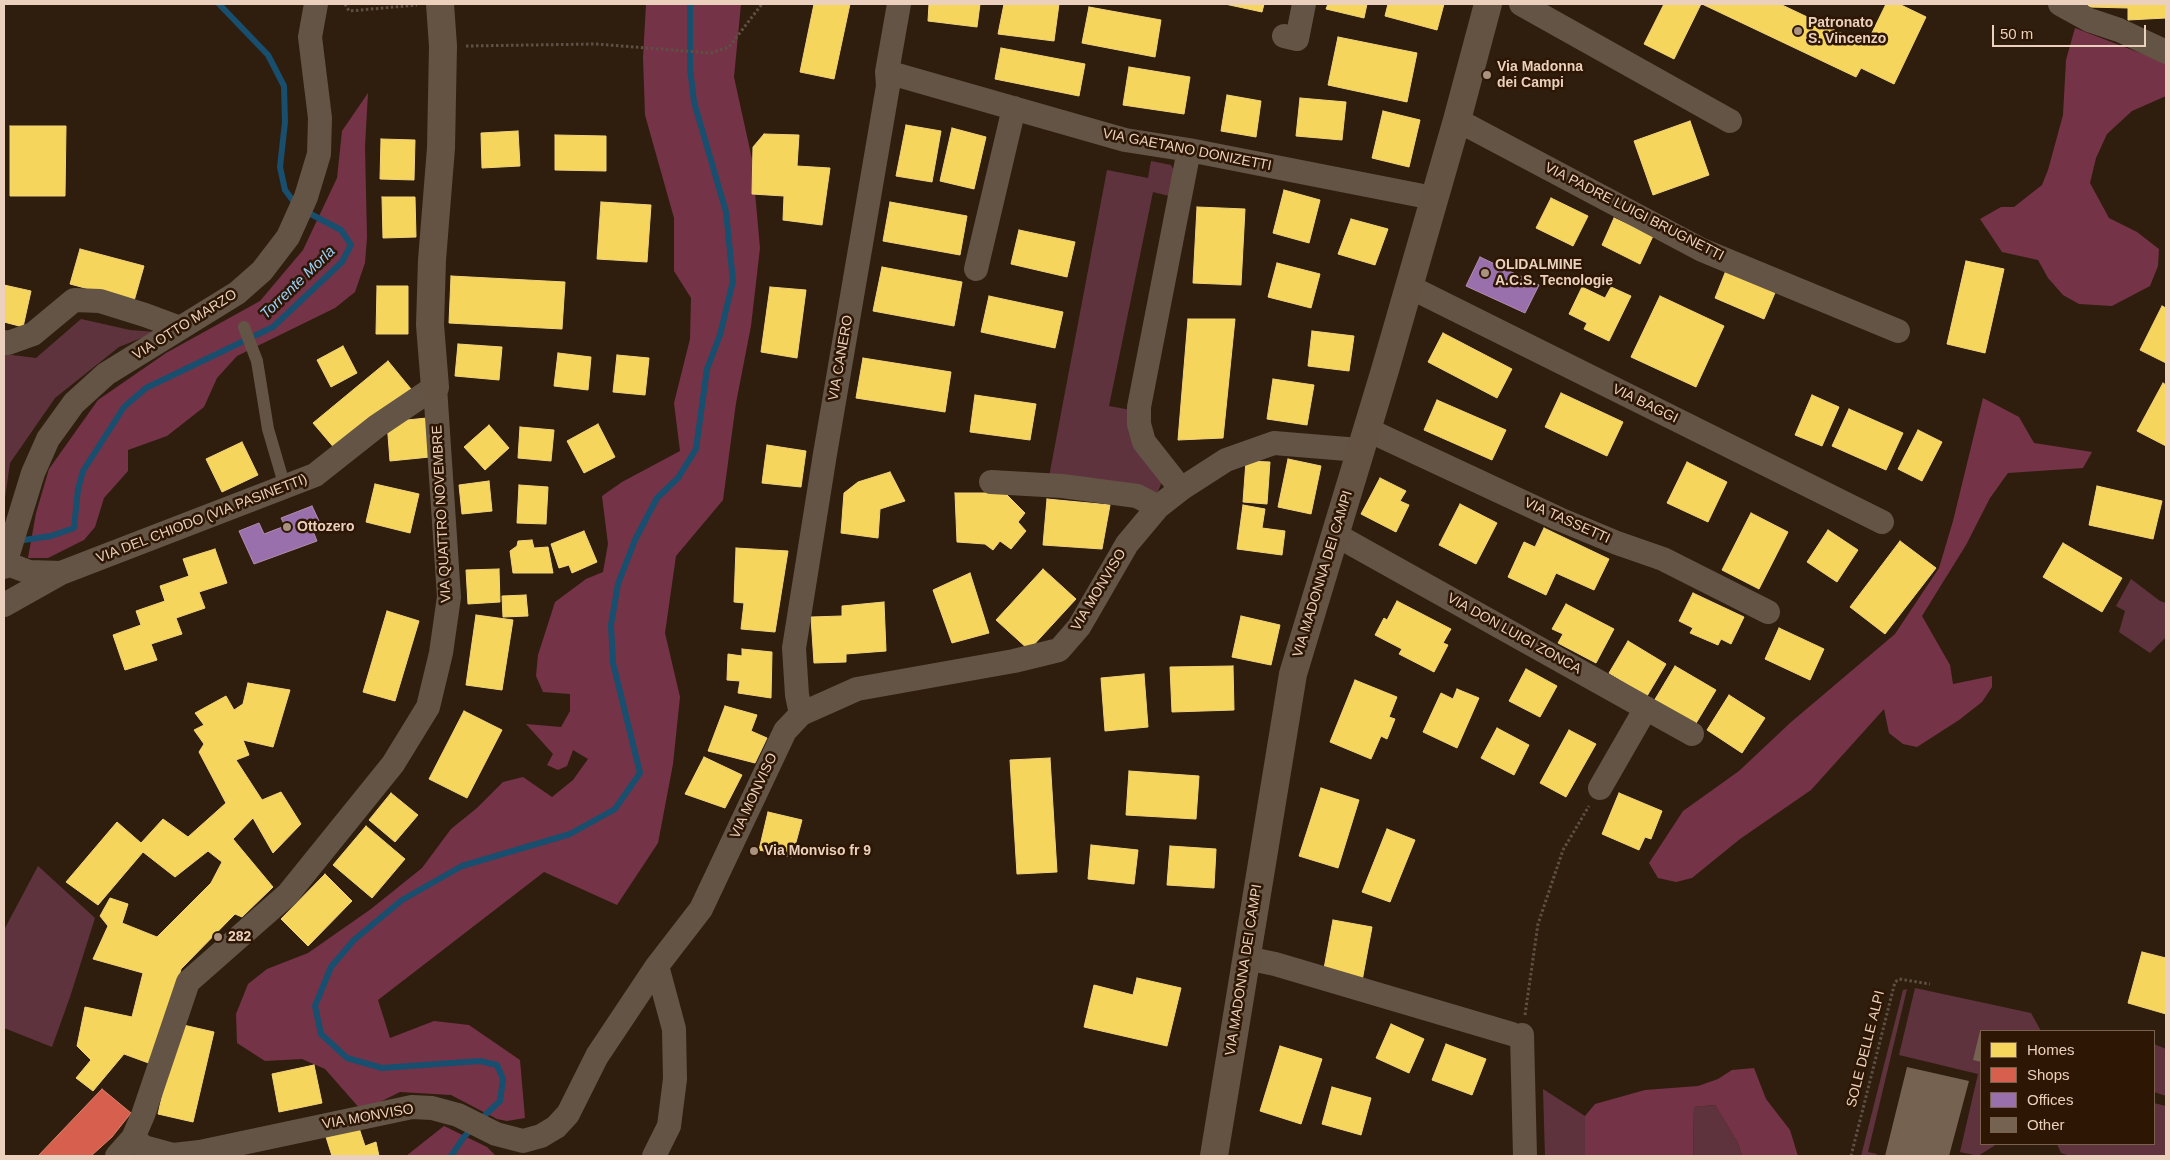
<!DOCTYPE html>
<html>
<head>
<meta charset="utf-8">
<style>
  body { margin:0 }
  #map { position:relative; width:2170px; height:1160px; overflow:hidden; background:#2f1e0e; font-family:Helvetica,sans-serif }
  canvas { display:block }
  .frame { position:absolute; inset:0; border:5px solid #ebd1bd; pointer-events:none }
  .legend { position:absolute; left:1980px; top:1030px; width:175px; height:115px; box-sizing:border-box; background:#2d1704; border:1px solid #79614e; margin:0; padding:6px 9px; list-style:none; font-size:15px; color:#ebd1bd }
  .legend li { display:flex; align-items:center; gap:10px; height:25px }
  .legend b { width:25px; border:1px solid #79614e }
  .scale { position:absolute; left:1992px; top:25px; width:154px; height:22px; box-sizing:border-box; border:2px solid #ebd1bd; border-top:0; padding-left:6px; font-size:15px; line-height:18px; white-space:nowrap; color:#ebd1bd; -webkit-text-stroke:4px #2d1704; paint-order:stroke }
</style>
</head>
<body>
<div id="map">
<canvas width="2170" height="1160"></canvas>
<div class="frame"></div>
<ul class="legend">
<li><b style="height:14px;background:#f6d55c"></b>Homes</li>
<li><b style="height:14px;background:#d6604d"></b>Shops</li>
<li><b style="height:14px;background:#9970ab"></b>Offices</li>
<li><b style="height:14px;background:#766251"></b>Other</li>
</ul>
<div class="scale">50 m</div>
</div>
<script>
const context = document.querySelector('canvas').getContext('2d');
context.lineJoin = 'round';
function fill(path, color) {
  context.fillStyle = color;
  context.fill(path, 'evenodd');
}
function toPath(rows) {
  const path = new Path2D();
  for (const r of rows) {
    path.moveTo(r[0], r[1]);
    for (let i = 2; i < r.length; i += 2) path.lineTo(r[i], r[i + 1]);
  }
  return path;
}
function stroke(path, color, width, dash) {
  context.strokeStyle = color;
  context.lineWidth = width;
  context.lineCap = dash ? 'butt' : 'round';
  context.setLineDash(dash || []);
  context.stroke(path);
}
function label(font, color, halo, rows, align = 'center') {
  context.font = font + ' Helvetica,sans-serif';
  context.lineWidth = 5;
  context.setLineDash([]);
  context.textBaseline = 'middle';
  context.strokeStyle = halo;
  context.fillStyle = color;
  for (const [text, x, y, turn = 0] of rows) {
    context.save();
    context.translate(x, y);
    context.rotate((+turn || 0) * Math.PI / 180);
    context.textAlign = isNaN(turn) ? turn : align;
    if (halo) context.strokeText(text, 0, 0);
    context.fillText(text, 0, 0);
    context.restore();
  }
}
fill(toPath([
  [1151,161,1171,165,1177,176,1173,197,1153,192,1109,406,1131,410,1163,479,1157,494,1048,482,1107,170,1148,178],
  [81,319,130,330,156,332,119,347,55,398,10,463,4,505,4,354,36,358],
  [2131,579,2160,601,2166,603,2166,637,2150,653,2119,632,2125,611,2116,606],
  [38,866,95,918,70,997,52,1047,4,1028,4,930],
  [1915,988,2031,1013,2041,1031,1981,1031,1981,1144,1997,1144,1978,1156,1960,1152,1978,1074,1899,1055],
  [1907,989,1868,1152,1877,1154,1876,1156,1861,1156,1903,990],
  [2154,1044,2166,1049,2166,1096,2154,1092],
  [1543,1089,1585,1116,1585,1156,1545,1156],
  [2154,1103,2166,1106,2166,1156,2070,1156,2061,1153,2057,1144,2154,1144],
  [1715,1105,1738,1143,1742,1156,1693,1156,1694,1107]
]), '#5f333e');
fill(toPath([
  [646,4,741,4,734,77,752,159,760,248,751,326,736,403,723,500,676,556,665,633,680,697,673,764,658,843,617,905,544,872,378,1000,390,1038,434,1021,469,1025,520,1060,525,1118,507,1121,497,1119,451,1095,400,1092,362,1111,325,1069,302,1059,265,1061,237,1043,236,1014,248,984,267,969,308,953,371,909,422,868,451,829,477,808,503,782,523,777,552,797,573,780,588,759,573,750,567,766,558,770,547,765,553,754,526,724,561,727,570,711,570,694,543,692,536,676,538,655,555,602,586,579,603,572,608,544,602,496,622,482,680,451,674,403,690,339,691,298,674,271,674,218,645,115,643,58],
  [2075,28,2166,63,2166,96,2132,111,2107,134,2096,158,2090,183,2109,218,2137,232,2159,249,2158,266,2150,286,2112,306,2079,304,2063,295,2048,278,2038,260,2002,252,1980,219,2001,207,2014,207,2042,185,2048,170,2063,115,2066,60],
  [368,93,365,146,367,237,365,263,355,292,335,308,237,356,217,378,204,407,167,436,128,450,128,471,104,498,95,527,84,540,48,558,28,558,36,513,49,469,98,400,166,353,260,301,303,250,337,178,342,131],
  [1983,398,2019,417,2034,443,2092,452,2083,468,2008,473,1990,498,1966,545,1922,616,1950,665,1953,684,1992,676,1992,687,1982,702,1959,720,1917,747,1903,744,1889,733,1884,709,1811,790,1740,839,1692,878,1676,882,1658,878,1649,863,1683,811,1739,771,1790,723,1895,634,1939,568,1953,521],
  [1754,1068,1766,1099,1790,1130,1798,1156,1742,1156,1738,1143,1715,1105,1694,1107,1693,1156,1585,1156,1585,1116,1595,1104,1645,1090,1698,1086,1718,1079,1732,1070],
  [444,1126,487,1147,496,1156,406,1156]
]), '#753348');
const homes = toPath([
  [814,4,850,4,834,79,800,72,814,4],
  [929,4,980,4,977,27,928,21,929,4],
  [1004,4,1059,4,1054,41,998,34,1004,4],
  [1225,4,1264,4,1262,12,1225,4],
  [1328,4,1367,4,1364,18,1326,9,1328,4],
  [1388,4,1444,4,1437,30,1385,16,1388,4],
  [1664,4,1701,4,1674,59,1644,44,1664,4],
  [1702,4,1780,4,1866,45,1886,4,1899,4,1926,17,1894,84,1861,68,1856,77,1702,4],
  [2088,4,2166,4,2166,23,2166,18,2128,20,2128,8,2088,7,2088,4],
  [1089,7,1161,20,1155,57,1082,43,1089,7],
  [1338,37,1417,53,1407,102,1328,85,1338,37],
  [1001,48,1085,64,1079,96,995,79,1001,48],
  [1129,67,1190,77,1184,114,1123,105,1129,67],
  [1227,95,1261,101,1256,137,1221,131,1227,95],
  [1300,98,1346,102,1342,140,1296,136,1300,98],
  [1383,111,1420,120,1409,167,1372,158,1383,111],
  [1690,121,1709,175,1653,195,1634,141,1690,121],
  [906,125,941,131,932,182,896,176,906,125],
  [10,126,66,126,65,196,10,196,10,126],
  [952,128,986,137,974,189,940,181,952,128],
  [518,131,520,166,482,168,481,133,518,131],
  [764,134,799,135,797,166,830,168,822,225,783,220,784,196,752,194,753,147,764,134],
  [555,135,606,136,606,171,555,170,555,135],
  [381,139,415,140,414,180,380,179,381,139],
  [1284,190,1320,200,1309,243,1273,233,1284,190],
  [382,197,415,197,416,237,383,238,382,197],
  [1551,198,1588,216,1573,246,1536,228,1551,198],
  [601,202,651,205,647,262,597,259,601,202],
  [890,202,967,216,960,255,883,241,890,202],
  [1197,207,1245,209,1241,285,1193,283,1197,207],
  [1614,218,1653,236,1640,264,1602,245,1614,218],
  [1351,219,1388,229,1375,265,1338,254,1351,219],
  [1019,230,1075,242,1067,277,1011,264,1019,230],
  [80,249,144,266,134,301,70,284,80,249],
  [1966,261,2004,269,1985,353,1947,344,1966,261],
  [1277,263,1320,274,1311,308,1268,297,1277,263],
  [882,267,962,282,954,326,873,311,882,267],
  [1727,268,1777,288,1764,319,1715,298,1727,268],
  [451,276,565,282,562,329,449,323,451,276],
  [4,285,31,291,23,327,4,322,4,285],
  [377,286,408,286,408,334,376,334,377,286],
  [770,287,806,290,797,358,761,352,770,287],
  [1582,287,1605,298,1611,287,1631,296,1609,341,1584,329,1587,323,1569,314,1582,287],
  [989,296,1063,312,1055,348,981,332,989,296],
  [1660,296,1724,326,1696,387,1631,357,1660,296],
  [2162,306,2166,308,2166,363,2140,350,2162,306],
  [1188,319,1235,319,1223,438,1178,440,1188,319],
  [1312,331,1354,336,1349,371,1308,366,1312,331],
  [1443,333,1512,369,1497,398,1428,362,1443,333],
  [458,344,502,347,499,380,455,376,458,344],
  [343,346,357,373,331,387,317,360,343,346],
  [558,353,591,357,588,390,554,386,558,353],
  [617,355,649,358,645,395,613,392,617,355],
  [863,358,951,372,945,412,856,398,863,358],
  [388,361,411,389,336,450,313,423,388,361],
  [1273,379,1314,385,1307,425,1267,419,1273,379],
  [2163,383,2166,385,2166,446,2137,431,2163,383],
  [1561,393,1623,422,1607,456,1545,427,1561,393],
  [975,395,1036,404,1030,440,970,432,975,395],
  [1812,395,1839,407,1822,446,1795,435,1812,395],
  [1437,400,1506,430,1492,460,1424,430,1437,400],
  [1849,409,1903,433,1886,470,1832,446,1849,409],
  [427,418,430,457,390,461,387,422,427,418],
  [598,424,615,457,584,473,567,441,598,424],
  [489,425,509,448,485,470,464,447,489,425],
  [520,427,554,430,551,461,518,458,520,427],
  [1918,430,1942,442,1922,481,1898,469,1918,430],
  [242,442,258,475,222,492,206,459,242,442],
  [767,445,806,451,801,487,762,483,767,445],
  [1288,459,1321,466,1311,514,1278,507,1288,459],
  [1246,461,1270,462,1267,504,1243,502,1246,461],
  [1687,462,1727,482,1708,522,1667,503,1687,462],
  [890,472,905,501,880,509,878,538,841,533,844,493,858,482,890,472],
  [1380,478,1406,491,1400,501,1409,505,1396,532,1361,514,1380,478],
  [489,481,492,511,462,514,459,485,489,481],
  [375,484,419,494,410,533,366,522,375,484],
  [519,485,548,487,546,524,517,523,519,485],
  [2097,486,2162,501,2153,539,2089,525,2097,486],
  [955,493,1005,493,1025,513,1018,522,1026,531,1011,549,1000,541,993,550,985,544,957,542,955,493],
  [1047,499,1110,505,1102,549,1043,545,1047,499],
  [1460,504,1497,523,1476,564,1439,545,1460,504],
  [1243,505,1265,509,1262,528,1285,531,1282,555,1237,549,1243,505],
  [1751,513,1788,532,1759,589,1722,570,1751,513],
  [1544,528,1609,559,1594,590,1556,573,1546,595,1508,577,1524,542,1535,547,1544,528],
  [1828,530,1858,550,1837,582,1807,562,1828,530],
  [584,531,597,562,572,573,569,565,559,568,551,544,584,531],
  [532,540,534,548,548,547,553,573,513,573,510,551,517,546,518,541,532,540],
  [1900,541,1936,568,1885,634,1850,607,1900,541],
  [2063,543,2122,578,2102,612,2043,577,2063,543],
  [736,548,788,551,775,632,741,629,744,603,734,602,736,548],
  [215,549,227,583,199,592,205,608,176,618,182,634,151,644,157,660,125,670,113,635,141,625,136,611,165,601,160,586,189,576,183,559,215,549],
  [499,569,500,602,468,604,466,570,499,569],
  [1043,569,1076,599,1029,650,996,620,1043,569],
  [970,573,989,633,952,643,933,590,970,573],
  [1693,593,1744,617,1731,644,1721,639,1718,645,1690,633,1693,628,1679,621,1693,593],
  [526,595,528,616,503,617,502,596,526,595],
  [1397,601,1451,629,1443,643,1448,645,1434,672,1399,654,1402,649,1375,635,1384,618,1387,620,1397,601],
  [884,602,886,651,846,654,846,662,814,663,811,617,842,616,842,606,884,602],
  [1566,604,1614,629,1596,663,1558,643,1563,634,1552,629,1566,604],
  [387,611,419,621,395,701,363,692,387,611],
  [476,615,513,620,502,690,466,685,476,615],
  [1241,616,1280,625,1271,665,1232,657,1241,616],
  [1779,628,1824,649,1810,680,1765,659,1779,628],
  [1628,641,1666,664,1647,696,1609,673,1628,641],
  [742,649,772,652,771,698,738,693,740,681,727,680,728,654,742,656,742,649],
  [1233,666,1234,710,1172,712,1170,667,1233,666],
  [1675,666,1716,690,1695,725,1654,701,1675,666],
  [1526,669,1557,686,1540,717,1509,701,1526,669],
  [1144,674,1148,727,1105,731,1101,678,1144,674],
  [1355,680,1397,697,1389,717,1395,719,1387,739,1381,736,1371,759,1330,742,1355,680],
  [248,683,290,690,273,747,243,740,249,755,236,760,262,800,281,792,301,824,273,853,253,818,233,839,273,887,242,917,235,914,181,969,154,1065,124,1054,93,1091,76,1078,91,1060,77,1046,85,1007,132,1017,143,973,93,959,108,926,100,916,110,898,128,904,122,923,157,937,211,883,222,862,208,851,175,877,143,852,98,905,66,882,117,822,141,843,163,819,188,837,226,803,199,752,204,744,194,730,204,725,195,713,226,696,234,710,243,704,248,683],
  [1457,689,1479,698,1457,748,1423,732,1441,693,1453,699,1457,689],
  [1729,695,1765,718,1742,753,1707,730,1729,695],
  [725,706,757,715,751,731,767,738,755,763,708,751,725,706],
  [464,711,502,730,467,798,429,779,464,711],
  [1497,728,1529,745,1514,775,1481,758,1497,728],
  [1569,730,1596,744,1566,797,1540,783,1569,730],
  [704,757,742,775,725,808,685,794,704,757],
  [1050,758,1057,872,1017,874,1010,760,1050,758],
  [1129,771,1199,776,1196,819,1126,815,1129,771],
  [1321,788,1359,800,1338,868,1299,856,1321,788],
  [391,793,418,815,395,842,369,820,391,793],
  [1619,793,1662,811,1651,839,1645,837,1639,850,1602,834,1619,793],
  [768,812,802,820,792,857,759,850,768,812],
  [366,826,405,859,372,898,333,865,366,826],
  [1387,829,1415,840,1390,902,1362,892,1387,829],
  [1091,845,1138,850,1134,884,1088,879,1091,845],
  [1170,846,1216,849,1214,888,1167,885,1170,846],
  [325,874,352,901,308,946,281,919,325,874],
  [1333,920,1372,927,1362,981,1323,974,1333,920],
  [2142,952,2166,958,2166,1014,2128,1003,2142,952],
  [1137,978,1181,988,1167,1046,1084,1027,1094,985,1133,995,1137,978],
  [179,1024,214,1032,193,1122,158,1114,179,1024],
  [1391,1024,1424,1039,1409,1073,1376,1058,1391,1024],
  [1446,1044,1486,1059,1472,1095,1432,1080,1446,1044],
  [1280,1046,1322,1059,1301,1124,1260,1111,1280,1046],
  [314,1065,322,1103,279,1112,272,1074,314,1065],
  [1332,1087,1371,1098,1361,1135,1322,1124,1332,1087],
  [359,1128,365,1146,376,1142,379,1156,332,1156,326,1137,359,1128]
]);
fill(homes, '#f6d55c');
stroke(homes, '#f3d479', 1);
const shops = toPath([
  [102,1089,131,1113,112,1137,91,1156,38,1156,102,1089]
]);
fill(shops, '#d6604d');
stroke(shops, '#dc826f', 1);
const offices = toPath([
  [1480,257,1539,285,1525,313,1466,286,1480,257],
  [312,506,320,523,313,531,317,541,254,564,239,531,259,523,264,534,285,526,281,518,312,506]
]);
fill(offices, '#9970ab');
stroke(offices, '#b28db0', 1);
stroke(toPath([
  [219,4,268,55,284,86,285,122,280,167,285,190,297,206],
  [17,541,51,536,74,528,78,489,83,471,124,407,146,388,273,327,342,262,351,245,341,230,305,211],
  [480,1120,500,1101,503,1079,497,1065,480,1061,382,1068,347,1058,321,1034,315,1006,331,967,354,940,402,900,462,866,570,834,615,809,640,773,613,663,611,625,618,584,635,540,657,498,678,478,696,449,707,369,720,335,733,281,726,212,694,102,690,68,690,4],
  [451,1156,464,1137,473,1127]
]), '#184e6e', 6);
fill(toPath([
  [1980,1031,1981,1031,1981,1062,1973,1060],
  [1907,1067,1969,1081,1949,1156,1885,1156]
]), '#766251');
stroke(toPath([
  [345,4,349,11,417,5],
  [466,46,596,44,711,53,729,47,762,4],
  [1525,1015,1538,924,1563,850,1589,806],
  [1851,1156,1895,982,1899,979,1930,984]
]), '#5e5044', 3, [2.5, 2.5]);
stroke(toPath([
  [244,327,257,361,268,429,285,487]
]), '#635446', 12);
stroke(toPath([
  [1521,4,1730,121],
  [2060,4,2089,20,2119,30,2166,52],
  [1284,36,1297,39,1304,4],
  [887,72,1125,140,1189,150,1433,198],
  [1457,120,1702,250,1898,331],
  [976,269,1014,108],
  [1408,286,1882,522],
  [4,342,8,343,33,334,74,300,100,301,145,315,180,328],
  [1366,429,1559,519,1617,543,1663,559,1768,612],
  [991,482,1062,486,1137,496,1158,507],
  [1181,489,1144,442,1139,424,1139,407,1189,150],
  [1336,535,1692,734],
  [5,563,29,572,61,573],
  [4,567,33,473,48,439,74,403,106,374,237,293,262,271,288,237,306,197,319,154,320,118,310,37,316,4],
  [4,605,61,573,315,475,377,426,435,387,449,597,441,653,428,707,393,764,288,894,188,982,143,1115,133,1138,117,1156],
  [801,714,797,695,794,648,825,454,888,86,887,72,899,4],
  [1600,788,1646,708],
  [1246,958,1275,964,1512,1034],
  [1522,1035,1525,1156],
  [133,1138,144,1147,173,1155,200,1152,412,1107,432,1108,458,1115,496,1134,523,1141,541,1136,556,1127,568,1114,597,1056,657,966,701,909,785,731,801,714,857,689,1014,661,1059,650,1079,627,1127,544,1158,507,1181,489,1226,460,1274,443,1359,450],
  [654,1156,669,1126,675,1079,674,1029,657,966]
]), '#635446', 24);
stroke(toPath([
  [435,387,430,325,432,260,441,148,443,46,440,4],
  [1214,1156,1293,674,1385,370,1457,120,1488,4]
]), '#645342', 28);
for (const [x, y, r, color] of [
  [1798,31,5,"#a99280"],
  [1487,75,5,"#a99280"],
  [1485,273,5,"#a99280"],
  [287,527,5,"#a99280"],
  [754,851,5,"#a99280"],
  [218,937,5,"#a99280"]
]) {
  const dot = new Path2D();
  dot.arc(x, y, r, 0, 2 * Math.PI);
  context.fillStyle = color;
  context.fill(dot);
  stroke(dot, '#2d1704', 2);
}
label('bold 14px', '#ebd1bd', '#2d1704', [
  ["Patronato",1808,23],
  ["S. Vincenzo",1808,39],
  ["Via Madonna",1497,67],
  ["dei Campi",1497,83],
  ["OLIDALMINE",1495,265],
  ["A.C.S. Tecnologie",1495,281],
  ["Ottozero",297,527],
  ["Via Monviso fr 9",764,851],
  ["282",228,937]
], 'left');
label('14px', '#ebd1bd', '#2d1704', [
  ["VIA GAETANO DONIZETTI",1187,150,11],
  ["VIA PADRE LUIGI BRUGNETTI",1634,212,27],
  ["VIA OTTO MARZO",185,325,-32],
  ["VIA CANERO",841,358,-80],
  ["VIA BAGGI",1645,404,26],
  ["VIA QUATTRO NOVEMBRE",442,514,-93],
  ["VIA DEL CHIODO (VIA PASINETTI)",202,519,-21],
  ["VIA TASSETTI",1567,521,24],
  ["VIA MADONNA DEI CAMPI",1323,574,-73],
  ["VIA MONVISO",1099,590,-59],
  ["VIA DON LUIGI ZONCA",1514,634,29],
  ["VIA MONVISO",754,796,-65],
  ["VIA MADONNA DEI CAMPI",1244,970,-81],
  ["SOLE DELLE ALPI",1866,1049,-76],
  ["VIA MONVISO",368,1117,-10]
]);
label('italic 15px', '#99d2fb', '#2d1704', [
  ["Torrente Morla",298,283,-44]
]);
</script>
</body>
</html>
